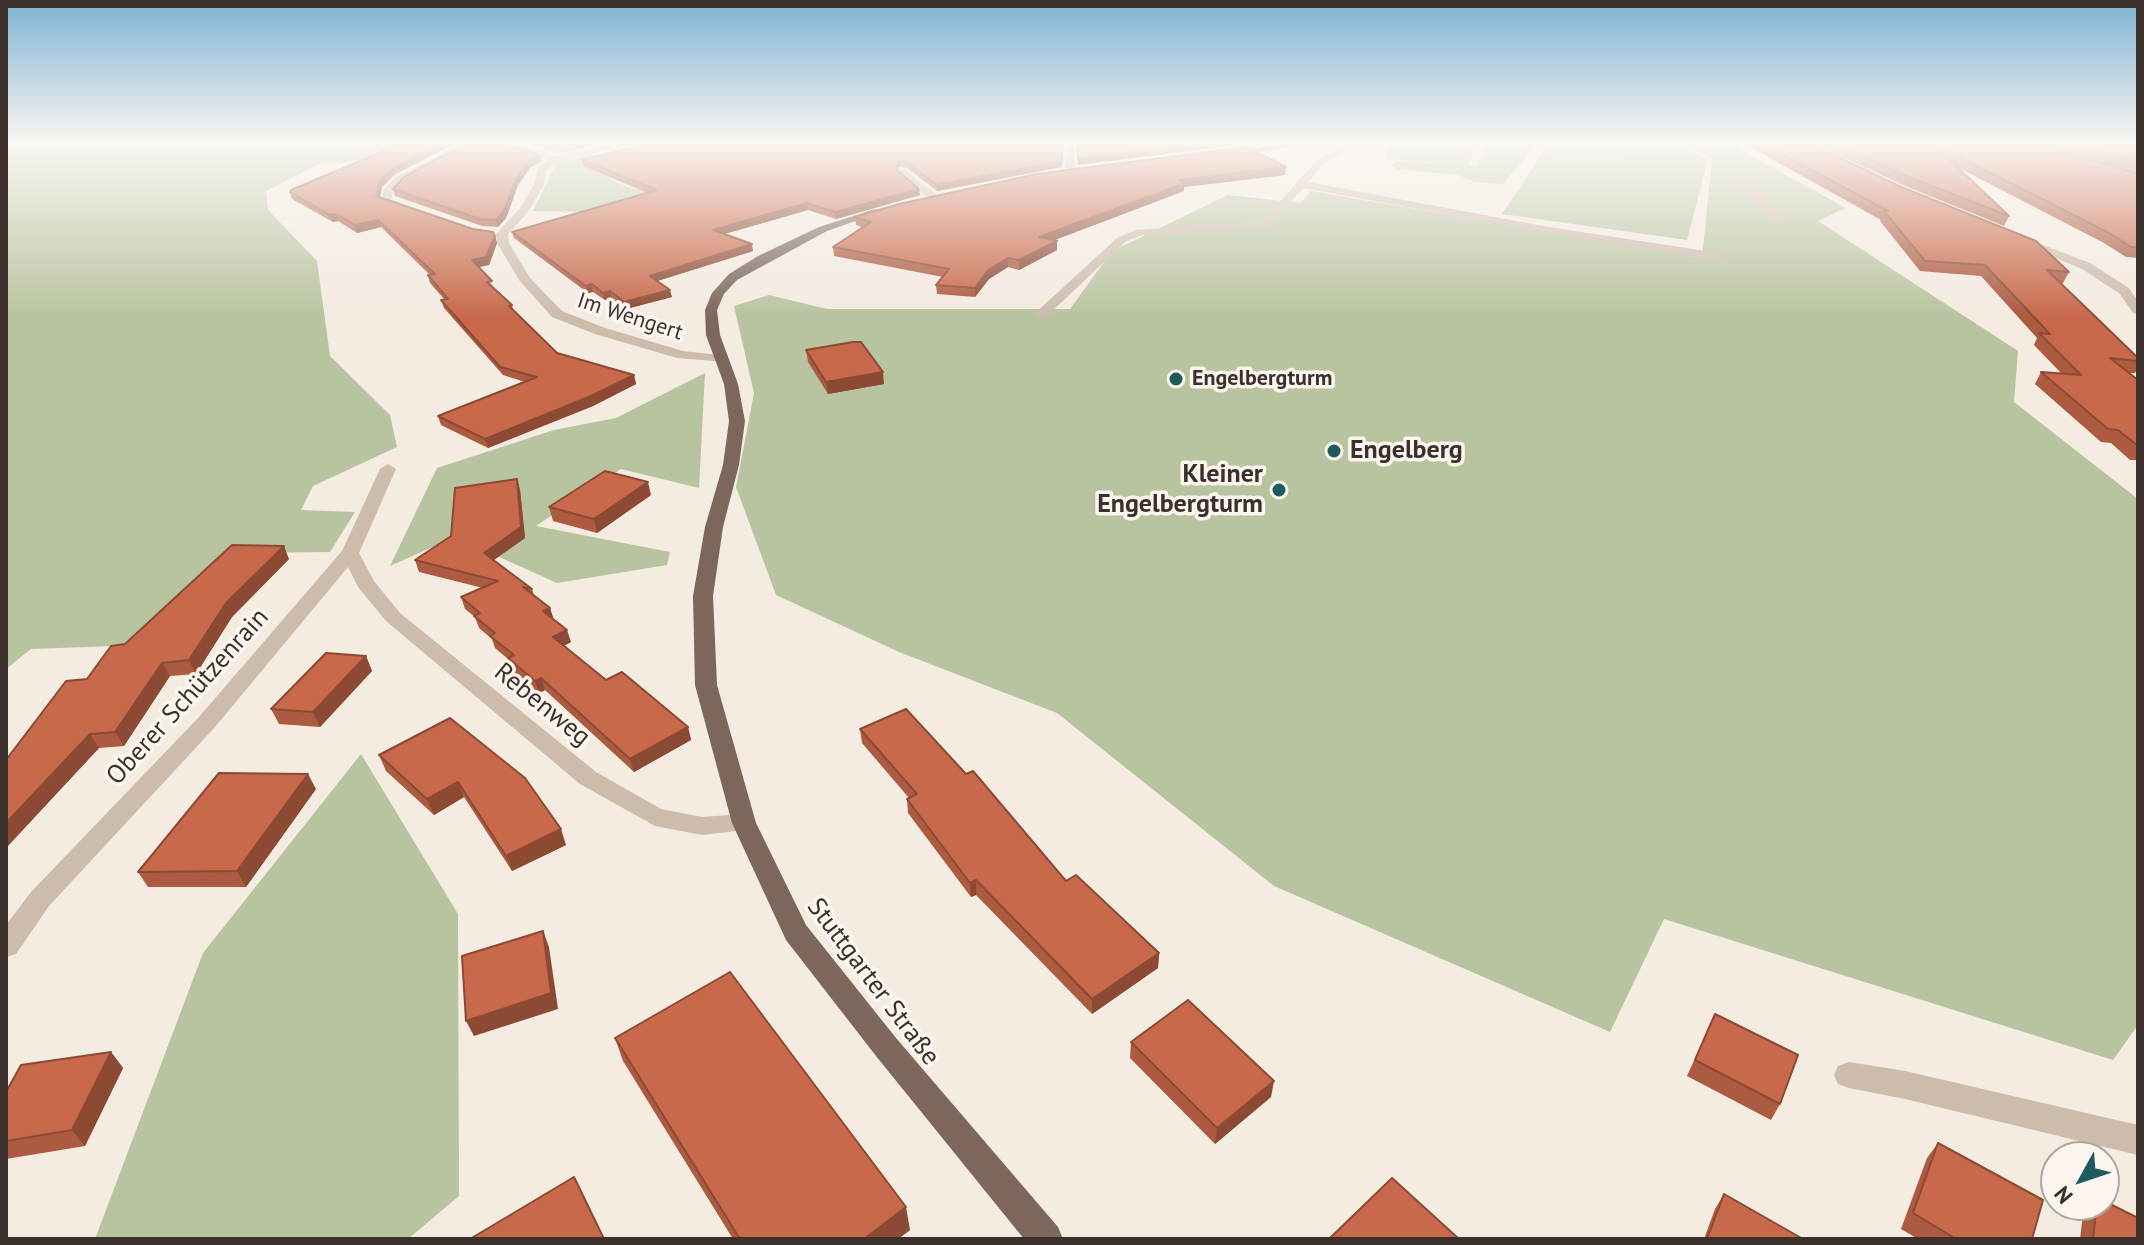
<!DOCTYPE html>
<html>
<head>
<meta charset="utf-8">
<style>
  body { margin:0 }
  #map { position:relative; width:2144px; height:1245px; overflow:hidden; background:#f4ebe1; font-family:"PT Sans",sans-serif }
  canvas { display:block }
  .frame { position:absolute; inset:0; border:8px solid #3b302b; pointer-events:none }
  .north { position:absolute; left:2040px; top:1141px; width:80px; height:80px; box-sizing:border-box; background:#fbf5ee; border:2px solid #aea6a0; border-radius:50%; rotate:230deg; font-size:22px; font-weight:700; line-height:32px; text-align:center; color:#3b302b }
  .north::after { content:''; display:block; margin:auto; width:28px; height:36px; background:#1f5a5e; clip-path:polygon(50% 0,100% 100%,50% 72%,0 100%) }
</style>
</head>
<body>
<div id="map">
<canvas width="2144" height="1245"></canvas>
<div class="frame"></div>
<div class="north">N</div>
</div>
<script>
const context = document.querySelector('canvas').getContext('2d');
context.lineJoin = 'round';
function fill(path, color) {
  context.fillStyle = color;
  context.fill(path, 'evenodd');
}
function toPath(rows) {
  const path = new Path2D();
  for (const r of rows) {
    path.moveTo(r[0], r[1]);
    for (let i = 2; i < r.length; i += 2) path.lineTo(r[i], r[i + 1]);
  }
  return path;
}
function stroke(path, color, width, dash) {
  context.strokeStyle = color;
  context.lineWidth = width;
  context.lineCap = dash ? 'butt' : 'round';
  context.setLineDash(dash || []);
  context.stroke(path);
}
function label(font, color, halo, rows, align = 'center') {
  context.font = font + ' "PT Sans",sans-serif';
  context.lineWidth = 7;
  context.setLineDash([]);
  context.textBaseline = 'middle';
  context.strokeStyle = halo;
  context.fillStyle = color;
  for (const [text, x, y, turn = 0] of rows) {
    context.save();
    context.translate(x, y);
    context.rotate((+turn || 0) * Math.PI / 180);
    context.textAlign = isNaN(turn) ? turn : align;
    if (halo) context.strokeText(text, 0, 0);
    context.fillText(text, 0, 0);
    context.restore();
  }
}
fill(toPath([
  [6,143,408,143,368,161,321,163,266,191,268,210,317,261,330,356,390,415,397,447,313,486,301,510,355,512,330,552,235,553,142,645,31,649,6,669],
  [1390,143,1472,143,1469,166,1476,165,1488,143,1544,143,1533,149,1503,184,1474,182,1458,175,1395,169,1391,165,1396,161,1468,165,1386,159],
  [1551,143,1678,143,1708,159,1687,240,1502,214,1544,151,1664,165,1540,150],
  [1682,143,1728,143,1846,208,1818,221,2018,351,2014,402,2138,499,2138,1025,2113,1060,1664,919,1610,1032,1274,886,1057,713,899,652,776,595,736,487,754,393,734,306,769,295,827,309,1070,309,1112,251,1228,195,1301,203,1311,191,1702,258,1712,159],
  [617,153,669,163,608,178,632,189,774,164,600,212,533,211,556,164,564,158],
  [705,373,699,488,621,469,536,526,670,552,667,565,557,583,455,537,390,566,437,468,554,430,616,418],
  [361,754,458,914,459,1196,408,1239,95,1239,203,953]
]), '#b8c4a0');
fill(toPath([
  [463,143,475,143,404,181,394,190,391,199,414,208,414,212,381,202,384,189,396,177,463,143],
  [485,143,527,146,558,156,618,143,637,143,560,161,546,170,544,185,528,212,508,234,509,243,530,278,562,311,605,328,683,351,728,356,728,362,677,358,595,334,552,317,519,280,497,243,496,234,520,208,534,185,538,167,549,160,485,143],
  [1066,143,1074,145,1075,171,1070,174,1065,171,1066,143],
  [1341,143,1352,143,1356,147,1324,163,1308,182,1543,226,1719,253,1725,257,1719,261,1543,232,1303,188,1270,226,1142,235,1125,242,1045,318,1033,315,1117,238,1136,230,1263,221,1318,159,1345,146,1341,143],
  [899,170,905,170,937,195,937,199,929,199,899,174,899,170],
  [1725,179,1733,179,1761,194,1771,208,1785,219,1785,223,1777,223,1763,212,1753,198,1725,183,1725,179],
  [2017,238,2025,238,2090,263,2129,288,2138,301,2138,314,2133,313,2120,294,2082,269,2017,242,2017,238],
  [388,464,396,469,359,553,374,581,400,613,596,772,661,809,702,817,744,814,753,817,756,823,753,829,702,835,655,826,580,784,386,621,358,587,348,567,215,727,49,906,16,954,6,957,6,925,31,892,199,717,342,551,380,469,388,464],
  [1849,1062,1905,1071,2138,1125,2138,1155,1905,1099,1849,1088,1838,1084,1834,1075,1838,1066,1849,1062]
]), '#cdbbac');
fill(toPath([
  [1285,143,1311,143,1230,157,1225,154,1285,143],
  [875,209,884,211,827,231,737,280,724,294,717,310,720,335,738,384,745,421,739,465,723,527,713,596,717,685,756,823,806,925,896,1038,1058,1227,1063,1239,1024,1239,876,1056,786,940,732,823,695,685,693,596,705,527,723,465,729,421,724,384,706,335,705,310,712,293,729,274,758,256,819,227,875,209]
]), '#7d675c');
fill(toPath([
  [427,143,456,143,395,174,382,187,380,198,473,229,495,236,497,243,489,265,478,267,494,288,512,305,513,310,557,353,634,375,636,384,593,406,488,448,441,425,438,416,525,382,503,375,444,308,441,300,444,299,430,283,428,275,430,275,381,227,357,233,338,221,333,222,292,199,290,192],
  [528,143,591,143,591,146,558,153],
  [1063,143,1062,167,937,191,907,168,899,167,898,171,920,195,836,219,808,210,724,234,753,251,657,281,672,297,626,309,612,299,605,300,593,292,588,293,514,238,512,232,648,193,583,166,582,160],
  [1743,143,1809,143,2069,272,2063,283,2059,283,2138,358,2138,368,2135,373,2129,373,2138,380,2138,460,2130,460,2111,443,2101,442,2035,384,2041,372,2061,373,2034,345,2037,338,1981,276,1920,271,1880,221,1881,220],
  [1812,143,2035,143,2138,174,2138,258,2126,257,2104,243,1957,167,2009,216,2004,226,1905,186],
  [2037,143,2138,143,2138,173],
  [540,155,542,161,531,167,518,185,506,218,498,227,482,226,395,196,393,189],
  [1285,175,1184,187,1184,191,1054,240,1057,241,1057,250,1019,270,1008,267,989,279,975,297,937,294,936,285,943,277,834,256,833,247,862,227,856,225,855,217],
  [806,350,884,384,828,394,808,362],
  [517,479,520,490,525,538,494,560,532,589,534,595,550,608,553,619,571,642,564,646,606,680,688,727,691,740,634,772,545,690,539,693,512,671,508,659,495,648,492,639,479,628,475,617,465,609,461,597,483,588,419,572,415,560,451,536],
  [651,495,597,533,553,521,549,507],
  [289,559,232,617,196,674,170,676,124,746,99,748,6,848,6,760,87,679,125,644],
  [366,656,372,671,320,727,279,724,271,709],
  [450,718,566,845,512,871,464,797,434,815,386,771,379,755],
  [860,729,1066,881,1159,953,1158,968,1092,1014,976,895,971,897,908,813,907,799,909,798,862,743],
  [316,789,246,887,148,887,138,872],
  [1715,1014,1780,1104,1771,1120,1687,1076],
  [615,1038,910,1230,898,1239,733,1239,623,1061],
  [1131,1042,1271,1097,1215,1144,1130,1058],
  [111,1052,123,1068,85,1146,6,1159,6,1092],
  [1938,1143,2032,1239,1918,1239,1901,1229,1927,1158],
  [1724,1194,1803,1239,1704,1239,1715,1209],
  [2091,1205,2104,1205,2138,1239,2080,1239,2083,1214]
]), '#ac5a40');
fill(toPath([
  [442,143,456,143,395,174,382,187,378,203,376,196,380,180,393,168],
  [572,143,591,143,591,146,558,153,557,146],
  [1063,143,1062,167,937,191,937,185],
  [1209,143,1232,143,1231,146,1078,165,1078,159],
  [540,155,542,161,531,167,518,185,506,218,498,227,496,220,516,179,529,160],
  [1286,167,1285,175,1184,187,1184,191,1039,246,1039,237,1179,180],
  [919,189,920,195,836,219,835,212],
  [807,203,808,210,714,237,713,230],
  [336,214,338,221,333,222,330,215],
  [378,220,381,227,357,233,355,225],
  [495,236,497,243,489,265,474,268,472,260],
  [1057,241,1057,250,1019,270,1019,260],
  [752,244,753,251,651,283,650,276],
  [1008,258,1008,267,989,279,975,297,975,288,988,270],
  [592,284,593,292,588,293,586,286],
  [670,290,672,297,626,309,624,302],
  [610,291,612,299,605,300,603,293],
  [883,372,884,384,828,394,826,382],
  [634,375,636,384,593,406,488,448,485,439],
  [517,479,520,490,525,538,488,564,484,553],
  [648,482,651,495,597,533,594,519],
  [284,546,289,559,232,617,196,674,189,660,226,603],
  [550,608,554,620,543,611],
  [567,630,571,642,556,649,553,637],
  [366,656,372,671,320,727,313,712],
  [162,663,170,676,124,746,115,732],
  [541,678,545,690,539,693,535,681],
  [688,727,691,740,634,772,630,759],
  [90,734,99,748,6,848,6,823],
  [308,774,316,789,246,887,237,871],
  [458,782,464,797,434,815,427,799],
  [561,829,566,845,512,871,506,856],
  [976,880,976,895,971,897,970,883],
  [543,931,549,947,558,1009,474,1036,466,1021],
  [1159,953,1158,968,1092,1014,1092,999],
  [111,1052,123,1068,85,1146,72,1130],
  [1274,1081,1271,1097,1215,1144,1217,1128],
  [906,1207,910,1230,898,1239,864,1239]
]), '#8c4a34');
const building = toPath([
  [403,143,424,144,442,143,393,168,380,180,376,196,473,229,493,232,495,236,486,257,472,260,492,281,487,282,512,305,509,306,557,353,634,375,591,396,485,439,438,416,537,377,500,367,441,300,448,299,428,275,435,274,378,220,355,225,336,214,330,215,290,192,291,190,403,143],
  [467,143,496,143,540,155,529,160,516,179,504,211,496,220,480,219,393,189,404,177,467,143],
  [546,143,572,143,557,146,546,143],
  [650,143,1063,143,1062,161,937,185,906,162,899,161,897,170,919,189,835,212,807,203,713,230,752,244,650,276,670,290,624,302,610,291,603,293,592,284,586,286,512,232,657,190,582,160,650,143],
  [1077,143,1209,143,1078,159,1077,143],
  [1762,143,1809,143,1899,186,2036,241,2069,272,2047,270,2138,358,2138,361,2110,358,2138,380,2138,446,2118,430,2108,429,2041,372,2081,375,2039,333,2050,334,1985,265,1925,261,1884,211,1888,211,1762,143],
  [1835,143,1932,143,2009,216,1909,177,1835,143],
  [1932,143,2035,143,2138,174,2138,247,2131,247,2109,233,1932,143],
  [2071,143,2138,143,2138,162,2071,143],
  [1247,147,1286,167,1179,180,1185,183,1039,237,1057,241,1019,260,1008,258,988,270,975,288,936,285,949,269,833,247,871,222,855,217,899,204,1036,174,1247,147],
  [853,342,861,342,883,372,826,382,806,350,853,342],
  [605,471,648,482,594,519,549,507,605,471],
  [517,479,521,527,484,553,532,589,523,587,550,608,543,611,567,630,553,637,606,680,622,672,688,727,630,759,541,678,535,681,508,658,514,655,490,636,495,633,474,616,480,613,461,597,498,581,415,560,451,536,455,488,517,479],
  [232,545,284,546,226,603,189,660,162,663,115,732,90,734,6,823,6,760,66,681,87,679,111,646,125,644,232,545],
  [326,653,366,656,313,712,271,709,326,653],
  [906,709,966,774,973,771,1066,881,1076,875,1159,953,1092,999,976,880,970,883,907,799,917,794,860,729,906,709],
  [450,718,525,778,561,829,506,856,458,782,427,799,379,755,450,718],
  [219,773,308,774,237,871,138,872,219,773],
  [543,931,551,993,466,1021,462,956,543,931],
  [730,972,906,1207,864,1239,740,1239,615,1038,730,972],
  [1188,1000,1274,1081,1217,1128,1131,1042,1188,1000],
  [1715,1014,1798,1055,1780,1104,1695,1060,1715,1014],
  [111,1052,72,1130,6,1141,6,1092,21,1065,111,1052],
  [1938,1143,2043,1200,2032,1239,1956,1239,1913,1213,1938,1143],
  [574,1177,604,1239,470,1239,574,1177],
  [1392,1178,1459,1239,1329,1239,1392,1178],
  [1724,1194,1803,1239,1707,1239,1724,1194],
  [2104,1201,2138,1218,2138,1239,2093,1239,2097,1205,2104,1205,2104,1201]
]);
fill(building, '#c8694b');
stroke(building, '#8c4a34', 2);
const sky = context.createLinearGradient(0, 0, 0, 317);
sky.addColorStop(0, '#7eb2d2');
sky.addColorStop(0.45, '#faf6f2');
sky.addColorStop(1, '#faf6f200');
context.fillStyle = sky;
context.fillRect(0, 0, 2144, 317);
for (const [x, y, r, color] of [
  [1176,379,8,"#1f5a5e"],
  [1334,451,8,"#1f5a5e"],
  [1279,490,8,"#1f5a5e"]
]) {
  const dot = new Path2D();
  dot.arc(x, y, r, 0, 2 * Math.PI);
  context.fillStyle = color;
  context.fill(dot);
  stroke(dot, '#fbf5ee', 3);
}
label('22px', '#3b302b', '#fbf5ee', [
  ["Im Wengert",630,317,18]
]);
label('bold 22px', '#3b302b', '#fbf5ee', [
  ["Engelbergturm",1192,379]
], 'left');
label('bold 26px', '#3b302b', '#fbf5ee', [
  ["Engelberg",1350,451],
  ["Kleiner",1263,475,"right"],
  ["Engelbergturm",1263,505,"right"]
], 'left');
label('26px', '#3b302b', '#fbf5ee', [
  ["Oberer Schützenrain",188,697,-48],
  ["Rebenweg",542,705,39],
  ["Stuttgarter Straße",873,982,53]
]);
</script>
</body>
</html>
